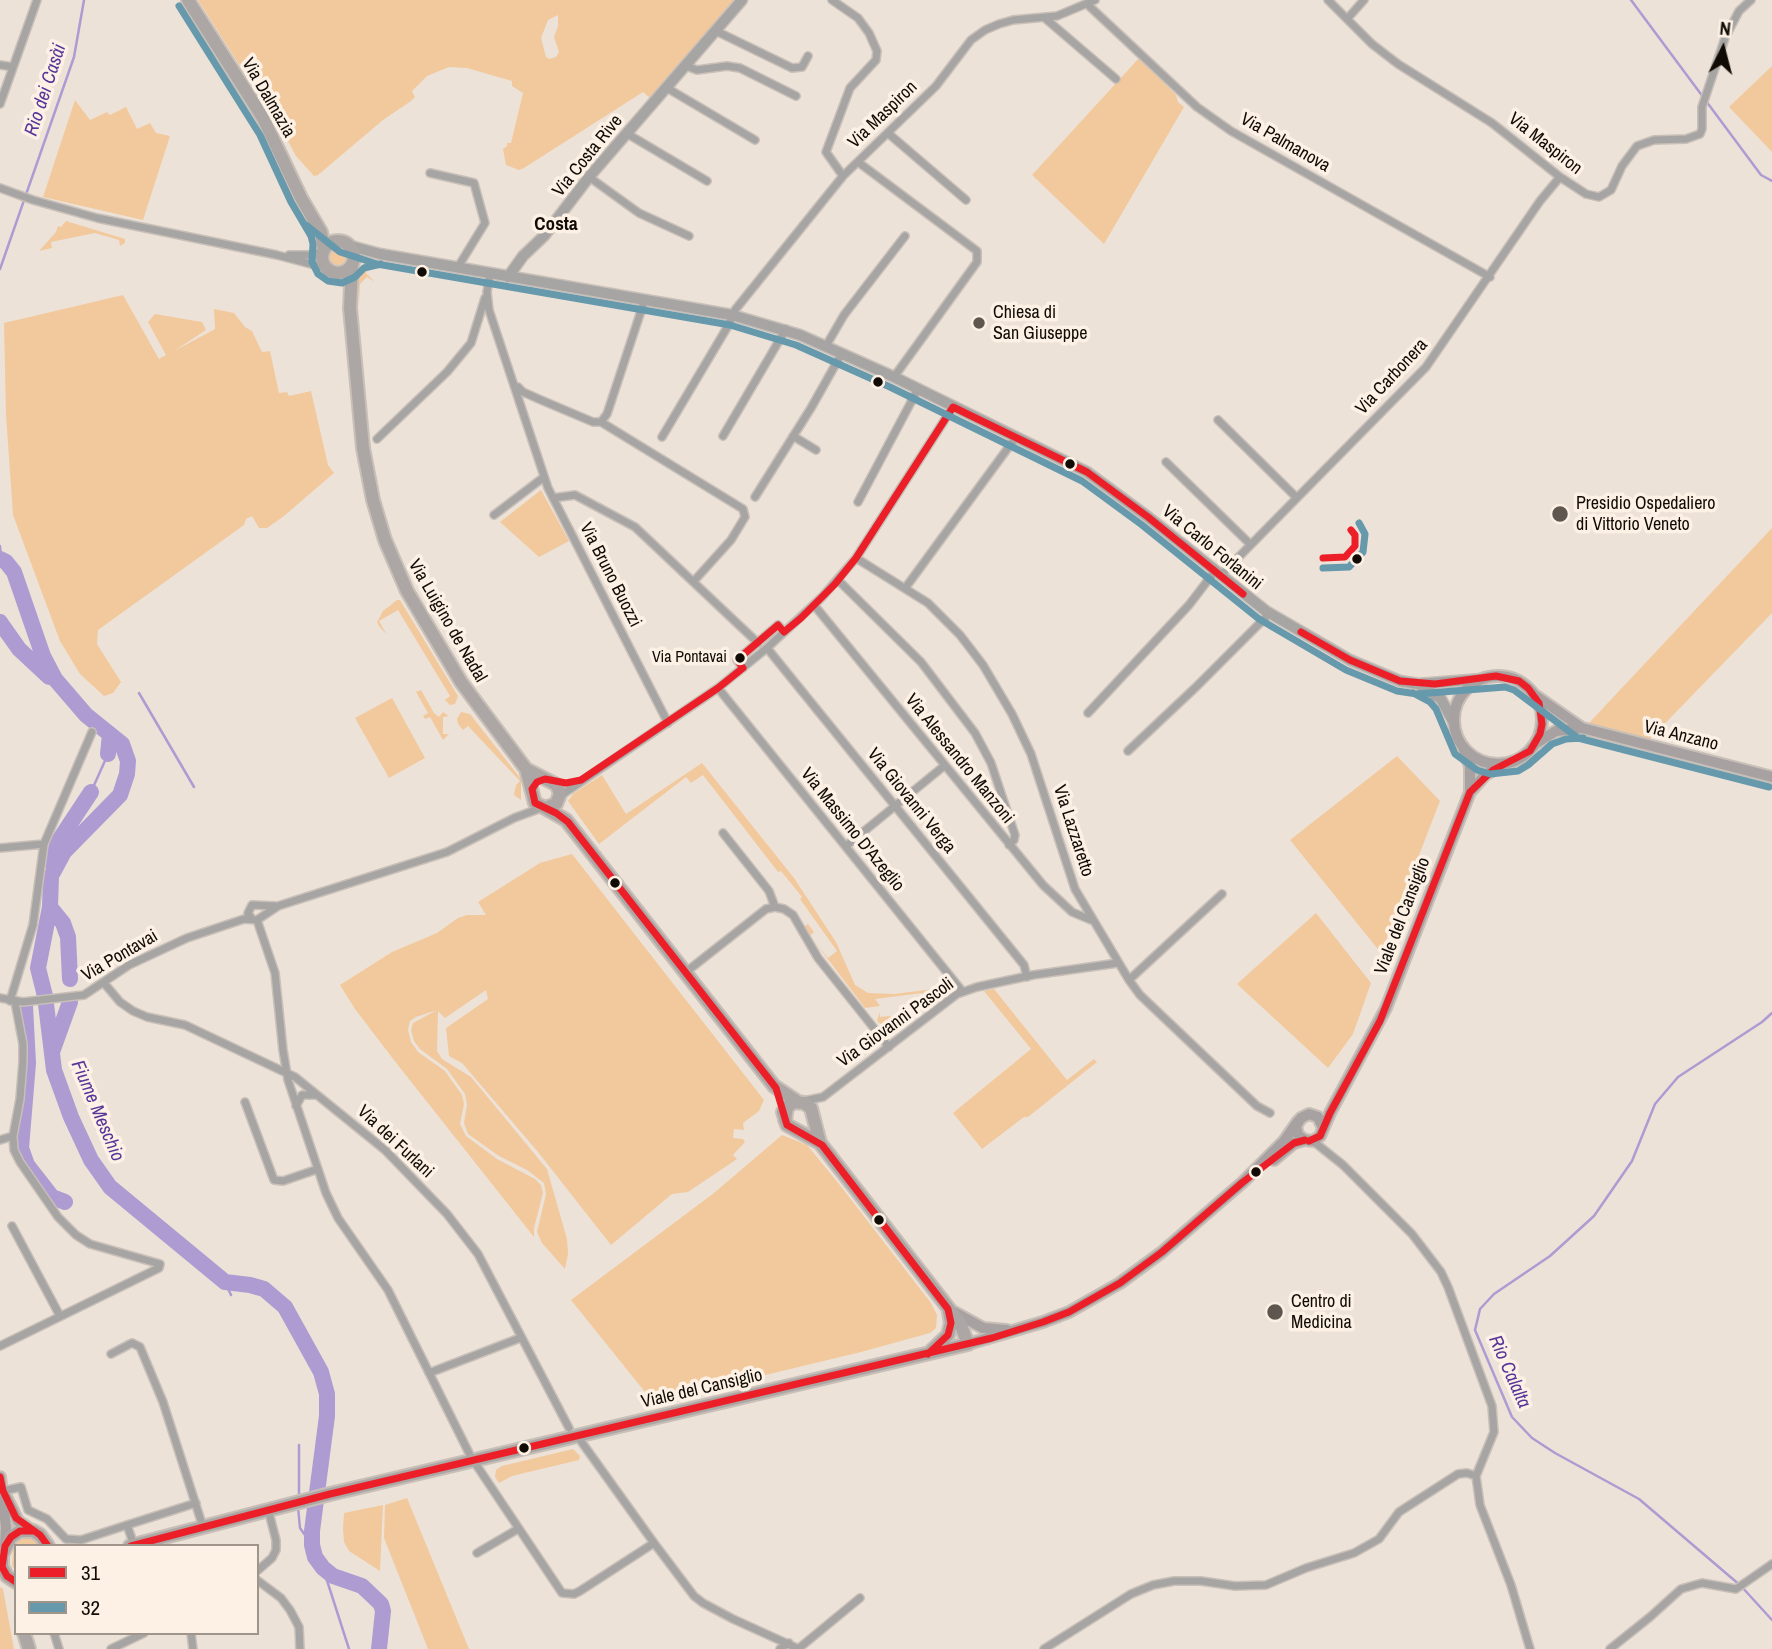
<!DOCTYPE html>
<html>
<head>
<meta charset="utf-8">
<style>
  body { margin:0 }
  #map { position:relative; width:1772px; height:1649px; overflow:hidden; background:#ede2d8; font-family:"Archivo Narrow",sans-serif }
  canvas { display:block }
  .legend { position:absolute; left:14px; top:1544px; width:245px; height:91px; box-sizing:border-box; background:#fdf1e5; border:2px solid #9f958b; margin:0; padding:9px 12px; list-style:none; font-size:21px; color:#110b05 }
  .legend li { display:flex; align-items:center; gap:14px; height:35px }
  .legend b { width:35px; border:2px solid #9f958b }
  .north { position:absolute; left:1688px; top:14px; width:70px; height:70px; -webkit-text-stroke:5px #fdf1e5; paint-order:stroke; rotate:6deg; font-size:19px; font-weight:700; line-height:28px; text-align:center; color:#110b05 }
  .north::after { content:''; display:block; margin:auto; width:24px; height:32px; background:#110b05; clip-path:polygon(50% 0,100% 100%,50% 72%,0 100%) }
</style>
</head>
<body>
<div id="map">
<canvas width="1772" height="1649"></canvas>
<ul class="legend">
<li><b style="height:9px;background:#ec1f29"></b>31</li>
<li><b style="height:9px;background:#6699ac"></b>32</li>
</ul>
<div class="north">N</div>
</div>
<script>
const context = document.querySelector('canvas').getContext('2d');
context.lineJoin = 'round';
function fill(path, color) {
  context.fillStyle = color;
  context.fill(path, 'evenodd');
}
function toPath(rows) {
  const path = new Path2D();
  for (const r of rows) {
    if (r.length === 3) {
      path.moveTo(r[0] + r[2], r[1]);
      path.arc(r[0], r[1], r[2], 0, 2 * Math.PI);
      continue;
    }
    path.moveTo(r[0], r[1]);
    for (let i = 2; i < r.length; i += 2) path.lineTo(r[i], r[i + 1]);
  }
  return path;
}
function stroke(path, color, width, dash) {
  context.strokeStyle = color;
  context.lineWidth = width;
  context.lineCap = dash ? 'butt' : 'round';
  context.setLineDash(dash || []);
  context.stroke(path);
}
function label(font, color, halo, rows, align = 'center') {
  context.font = font + ' "Archivo Narrow",sans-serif';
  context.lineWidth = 7;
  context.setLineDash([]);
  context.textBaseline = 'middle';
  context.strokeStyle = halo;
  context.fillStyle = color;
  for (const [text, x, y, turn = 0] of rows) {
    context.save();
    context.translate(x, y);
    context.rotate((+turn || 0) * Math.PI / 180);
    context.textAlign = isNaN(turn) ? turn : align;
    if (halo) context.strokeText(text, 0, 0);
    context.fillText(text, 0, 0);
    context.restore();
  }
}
fill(toPath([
  [198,0,736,0,650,98,643,92,524,168,519,170,506,165,503,149,507,146,507,143,511,143,523,93,512,86,512,81,467,68,449,67,427,76,412,91,415,97,411,101,383,120,318,175,314,176,296,156,275,117,260,100,253,88,252,73,249,73,247,77],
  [558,15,558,26,554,37,559,52,556,57,549,59,546,57,541,38,548,20],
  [1139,58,1176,95,1178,102,1184,107,1104,244,1032,175],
  [1772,66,1772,152,1729,107],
  [75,100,90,120,107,112,110,115,126,107,137,129,150,123,156,133,170,136,143,220,43,197],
  [66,221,125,239,125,243,120,246,119,240,95,233,51,242,52,248,39,251,56,232,58,226,61,227],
  [338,257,8],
  [372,261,366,273,375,282,367,277,360,284,359,307,359,270,364,263],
  [123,295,159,359,166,355,148,322,155,314,202,322,206,330,174,351,215,329,214,309,234,313,245,327,252,331,262,352,270,351,279,393,287,392,289,396,311,391,328,465,334,473,284,516,267,528,259,528,252,516,246,519,244,525,98,630,97,644,121,682,113,693,104,696,80,674,60,641,13,515,6,415,4,323],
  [541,490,569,541,539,557,500,522],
  [1772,528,1772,613,1649,740,1589,723],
  [397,600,400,600,458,696,455,704,450,705,445,700,450,696,398,610,379,621,387,635,379,626,377,622,383,611],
  [421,690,434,713,439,717,443,712,449,716,443,717,443,734,449,734,443,740,430,717,425,719,423,716,428,713,416,692],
  [392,698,425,758,389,778,355,718],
  [461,712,470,714,521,779,521,800,514,795,516,785,520,781,468,726,463,730,458,724,457,719],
  [1397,756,1440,801,1381,953,1290,840],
  [702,763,794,878,836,942,855,985,868,993,894,994,949,987,945,993,934,1001,926,999,922,993,875,999,880,1006,865,1008,808,933,805,926,808,924,814,932,810,936,828,958,837,951,800,899,802,897,781,871,778,872,703,775,691,783,686,777,599,844,568,801,574,793,602,775,626,814],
  [572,854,764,1100,759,1111,743,1123,744,1130,734,1129,733,1138,743,1139,745,1142,733,1155,737,1159,688,1192,672,1194,611,1245,538,1152,462,1063,449,1056,446,1028,488,999,486,990,445,1018,438,1011,437,1051,442,1059,471,1077,547,1169,567,1239,568,1254,565,1269,542,1243,537,1232,546,1194,544,1183,527,1170,499,1156,468,1134,464,1123,467,1104,465,1094,447,1069,420,1049,414,1041,411,1030,413,1023,437,1010,416,1017,410,1021,408,1030,411,1042,418,1052,445,1071,462,1095,464,1104,460,1124,466,1136,497,1159,535,1179,541,1185,543,1193,534,1228,534,1237,397,1064,355,1009,340,985,392,952,437,933,458,918,467,915,486,915,478,902,540,863],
  [1316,913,1371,983,1353,1034,1328,1068,1237,984],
  [994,989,1067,1080,1094,1059,1097,1062,1028,1117,1024,1117,982,1149,953,1113,1031,1049,984,991],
  [880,1012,880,1017,918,1013,897,1030,890,1032,877,1021],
  [782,1135,807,1145,839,1184,931,1303,937,1315,936,1328,930,1333,861,1352,653,1402,571,1300,714,1193],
  [573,1449,580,1456,579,1460,512,1476,499,1483,495,1477,496,1470,502,1466],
  [407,1498,469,1649,428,1649,384,1538,385,1505],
  [383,1505,380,1571,349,1551,344,1542,343,1529,344,1513],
  [28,1537,34,1539,38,1546,16,1546,16,1571,12,1566,13,1551,18,1541],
  [0,1587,3,1589,14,1649,0,1649]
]), '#f2c99d');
stroke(toPath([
  [1631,0,1761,175,1772,181],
  [0,269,74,57,84,0],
  [0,546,1,557],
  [139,693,194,787],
  [91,792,108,754],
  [1772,1013,1762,1022,1678,1077,1655,1104,1632,1161,1594,1216,1550,1256,1494,1294,1480,1309,1475,1330,1512,1417,1532,1438,1555,1453,1639,1499,1741,1586,1772,1620],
  [225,1282,231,1295],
  [299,1497,299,1445],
  [298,1507,300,1528,312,1545],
  [323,1568,349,1649]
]), '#ad9bd2', 2.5);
stroke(toPath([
  [0,559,6,562,14,572,43,656,55,679,86,715,122,744,128,761,127,774,120,795,64,852,51,876,50,907,38,968,45,996,54,1070,71,1117,91,1160,110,1187,225,1282,250,1285,264,1289,285,1307,321,1372,327,1394,327,1416,312,1531,312,1545,315,1557,323,1568,333,1576,362,1586,381,1604,383,1611,379,1649],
  [0,622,19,649,49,677],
  [108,754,110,734],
  [52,863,58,842,91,792],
  [50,907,63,923,68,937,70,979],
  [25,1006,28,1063,21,1148,27,1165,52,1197,65,1202],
  [52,1052,70,1002]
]), '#ad9bd2', 16);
const minor = toPath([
  [832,0,858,18,869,33,877,51,876,60,850,88,826,152,843,176],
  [1328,0,1372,44,1398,64,1492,123,1560,177,1586,194,1599,197,1611,190,1622,166,1637,146,1654,140,1686,139,1700,134,1702,129,1702,107,1725,38,1739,11,1751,0],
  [1087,4,1197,107,1231,131,1490,277],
  [1046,19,1116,79],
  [1347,19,1364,0],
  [716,31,792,68,802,67,808,56],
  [0,65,13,67],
  [686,66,697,70,727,66,740,68,796,96],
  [667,88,755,140],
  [0,104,37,0],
  [626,133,707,181],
  [889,134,966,200],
  [858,162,977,251,977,262,894,377],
  [430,173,474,183,485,223,458,267],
  [589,177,639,213,689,236],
  [0,188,33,200,97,218,277,255,326,268],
  [289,255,310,255,323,252],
  [490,274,487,292,489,310,548,488,668,723],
  [826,346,844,315,905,236],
  [518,387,523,392,541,400,593,422,601,422,743,509,745,517,731,540,694,581],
  [1218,420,1296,497],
  [601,422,607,414,645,299],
  [723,436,786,329],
  [793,436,816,450],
  [662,437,728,326,735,310,843,176,936,86,971,40,985,30,999,24,1013,20,1057,16,1095,0],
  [377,439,447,372,471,343,485,298],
  [1166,462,1250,544],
  [755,497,811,408,842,353],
  [553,498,575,495,635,527,758,643],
  [858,502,918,389],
  [494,515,544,477],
  [856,558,928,603,960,635,983,665,1012,714,1031,754,1075,889,1129,980,1140,995,1257,1106,1270,1113],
  [1220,576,1426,367,1540,201,1560,177],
  [838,580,921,662,975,733,991,763,1015,835,1014,840,1009,845],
  [906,587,1016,437],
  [814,605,1043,885,1072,912,1091,920],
  [767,648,1024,965,1027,977],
  [743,668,737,660,778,625,784,632],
  [718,688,962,991],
  [1088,713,1189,605,1215,571],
  [1128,751,1196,687,1270,613],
  [560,796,718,688,767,648,822,597,856,558,953,407],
  [723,833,769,891,775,907],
  [846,846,944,766],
  [0,848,44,844],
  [252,919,248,913,252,905,275,906],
  [257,920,275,973,283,1050,288,1080,326,1193,338,1218,388,1290,471,1457,562,1593,574,1594,580,1591,654,1543],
  [686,972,766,909,775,907,784,909,793,915,818,958,889,1047],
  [1129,980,1222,894],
  [104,983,120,1002,133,1011,147,1017,185,1025,295,1077,385,1150,447,1214,478,1254,569,1428],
  [0,998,23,1002,84,995,129,965,187,938,244,919,257,920,278,906,447,852,514,818,541,808],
  [10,1001,33,925,44,844,92,732],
  [804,1101,823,1097,957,994,977,987,1033,975,1118,963],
  [245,1102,274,1180,283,1181,318,1169],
  [296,1106,302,1095,315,1095],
  [0,1140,13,1136],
  [1313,1141,1343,1165,1412,1234,1441,1272,1448,1287,1492,1406,1494,1432,1476,1476,1480,1505,1511,1585,1530,1649],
  [12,1226,60,1316],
  [0,1346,159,1268,160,1264,90,1244,76,1235,58,1217,20,1162,14,1150,13,1136,20,1099,23,1062,23,1044,15,1002],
  [111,1354,132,1343,140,1347,163,1402,203,1527],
  [429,1373,520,1338],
  [578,1437,654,1543,694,1596,703,1603,733,1619,799,1649],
  [3,1491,21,1487,28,1510,47,1519,66,1539,81,1540,127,1525,134,1545],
  [127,1525,196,1503],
  [477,1553,518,1529],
  [257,1571,272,1558,276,1550,276,1540,268,1509],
  [257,1580,281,1598,290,1610,299,1627,300,1649],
  [54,1633,59,1649],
  [191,1633,193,1649],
  [111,1649,144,1633],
  [780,1649,789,1643],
  [798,1649,860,1598],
  [1044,1649,1131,1594,1153,1585,1174,1581,1201,1581,1235,1586,1266,1585,1306,1568,1354,1553,1379,1539,1399,1512,1458,1474,1467,1473,1476,1476],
  [1610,1649,1650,1617,1681,1589,1702,1583,1736,1589,1772,1564]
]);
const tertiary = toPath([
  [347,245,380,254,732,315,800,335,894,377,1087,472,1148,517,1266,611,1350,660,1400,681,1418,684,1482,679],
  [508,277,523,256,544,236,589,177,742,0],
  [1421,686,1441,699,1454,723]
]);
const secondary = toPath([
  [1498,720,44],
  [1536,696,1582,728,1772,777],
  [1538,742,1556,731,1582,728],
  [1470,792,1485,775,1502,765],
  [1323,1128,1318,1117,1309,1114,1301,1118,1296,1126,1298,1135,1305,1140,1313,1141,1320,1136,1330,1113,1386,1008,1470,792,1470,766,1463,747],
  [1274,1160,1294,1143,1305,1140],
  [954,1312,983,1328,1007,1330],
  [968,1344,1043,1322,1069,1312,1120,1283,1162,1252,1243,1182,1284,1141,1298,1121],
  [0,1477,6,1527,5,1546],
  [6,1497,18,1521,33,1531]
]);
const primary = toPath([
  [188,0,263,118,301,198,321,232,324,250],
  [338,257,16],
  [352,265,350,308,363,448,373,500,385,540,407,591,461,682,526,769,557,785,560,794,556,804,545,808,535,803,526,769],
  [545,808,566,820,774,1086,798,1102],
  [783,1112,787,1125,820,1143],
  [931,1351,948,1335,951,1323,949,1312],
  [130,1546,330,1494,968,1344,960,1323,820,1143,811,1108,804,1103,794,1102,787,1107,785,1120],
  [16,1582,7,1576,2,1567,2,1555,11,1537,20,1531,33,1531,40,1535,48,1546],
  [24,1633,29,1649]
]);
stroke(minor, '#c8c0b8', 10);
stroke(tertiary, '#c8c0b8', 13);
stroke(secondary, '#c8c0b8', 14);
stroke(primary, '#c8c0b8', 16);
stroke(minor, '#a7a4a4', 7);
stroke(tertiary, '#a7a4a4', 10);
stroke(secondary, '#a7a2a1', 10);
stroke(primary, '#aca6a4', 12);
stroke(toPath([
  [1323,558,1345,557,1355,546,1355,535,1351,530],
  [1301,632,1350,660,1400,681,1435,684,1496,676,1519,681,1528,688,1539,703,1542,724,1540,734,1530,751,1493,770,1470,792,1380,1021,1330,1113,1320,1136,1309,1141],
  [928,1354,948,1335,951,1323,948,1309,822,1145,787,1125,776,1088,568,822,556,813,535,803,532,789,537,782,545,779,566,783,581,780,718,688,743,668,737,660,778,625,784,632,801,618,835,584,856,558,953,407,1087,472,1148,517,1243,594],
  [0,1477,3,1491,16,1518,40,1535,48,1546],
  [131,1546,330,1494,992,1338,1043,1322,1069,1312,1120,1283,1162,1252,1243,1182,1294,1143,1305,1140],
  [16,1582,7,1576,2,1567,5,1546,11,1537,20,1531,33,1531]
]), '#ec1f29', 7);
stroke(toPath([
  [179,6,260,135,291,202,311,236,313,244,312,262,318,274,328,281,342,283,355,277,364,268,381,264],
  [306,225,340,252,377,264,730,325,796,345,890,387,1082,481,1142,525,1259,619,1346,670,1397,691,1417,694,1505,687,1514,690,1578,738,1769,787],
  [1323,568,1349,567,1363,552,1365,534,1359,523],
  [1413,693,1430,702,1436,709,1455,754,1477,770,1490,774,1518,771,1528,765,1552,744,1566,739,1583,738]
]), '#6699ac', 7);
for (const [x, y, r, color] of [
  [422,272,6,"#110b05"],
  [979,323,7,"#5e564f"],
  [878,382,6,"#110b05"],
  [1070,464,6,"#110b05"],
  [1560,514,9,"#5e564f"],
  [1357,559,6,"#110b05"],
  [740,658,6,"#110b05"],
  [615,883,6,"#110b05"],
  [1256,1172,6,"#110b05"],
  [879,1220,6,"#110b05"],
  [1275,1312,9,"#5e564f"],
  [524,1448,6,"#110b05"]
]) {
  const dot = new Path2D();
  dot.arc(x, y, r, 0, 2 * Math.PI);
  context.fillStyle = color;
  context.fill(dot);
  stroke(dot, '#fdf1e5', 2.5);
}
label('16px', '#110b05', '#fdf1e5', [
  ["Via Pontavai",727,658]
], 'right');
label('18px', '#110b05', '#fdf1e5', [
  ["Via Dalmazia",268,98,60],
  ["Via Maspiron",883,115,-44],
  ["Via Palmanova",1285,143,30],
  ["Via Maspiron",1545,144,38],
  ["Via Costa Rive",588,156,-51],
  ["Via Carbonera",1392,377,-47],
  ["Via Carlo Forlanini",1212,548,39],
  ["Via Bruno Buozzi",610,575,63],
  ["Via Luigino de Nadal",447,621,60],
  ["Via Anzano",1681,736,14],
  ["Via Alessandro Manzoni",959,759,51],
  ["Via Giovanni Verga",911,801,51],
  ["Via Massimo D'Azeglio",852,830,51],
  ["Via Lazzaretto",1073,831,72],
  ["Viale del Cansiglio",1403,916,-69],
  ["Via Pontavai",120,956,-30],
  ["Via Giovanni Pascoli",896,1023,-36],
  ["Via dei Furlani",395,1142,43],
  ["Viale del Cansiglio",702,1389,-13]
]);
label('18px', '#110b05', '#fdf1e5', [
  ["Chiesa di",993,313],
  ["San Giuseppe",993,334],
  ["Presidio Ospedaliero",1576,504],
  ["di Vittorio Veneto",1576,525],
  ["Centro di",1291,1302],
  ["Medicina",1291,1323]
], 'left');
label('italic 19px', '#563799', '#fdf1e5', [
  ["Rio dei Casài",46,90,-72],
  ["Fiume Meschio",97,1111,67],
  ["Rio Calalta",1509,1372,66]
]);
label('bold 19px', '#110b05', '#fdf1e5', [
  ["Costa",556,225]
]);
</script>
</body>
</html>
